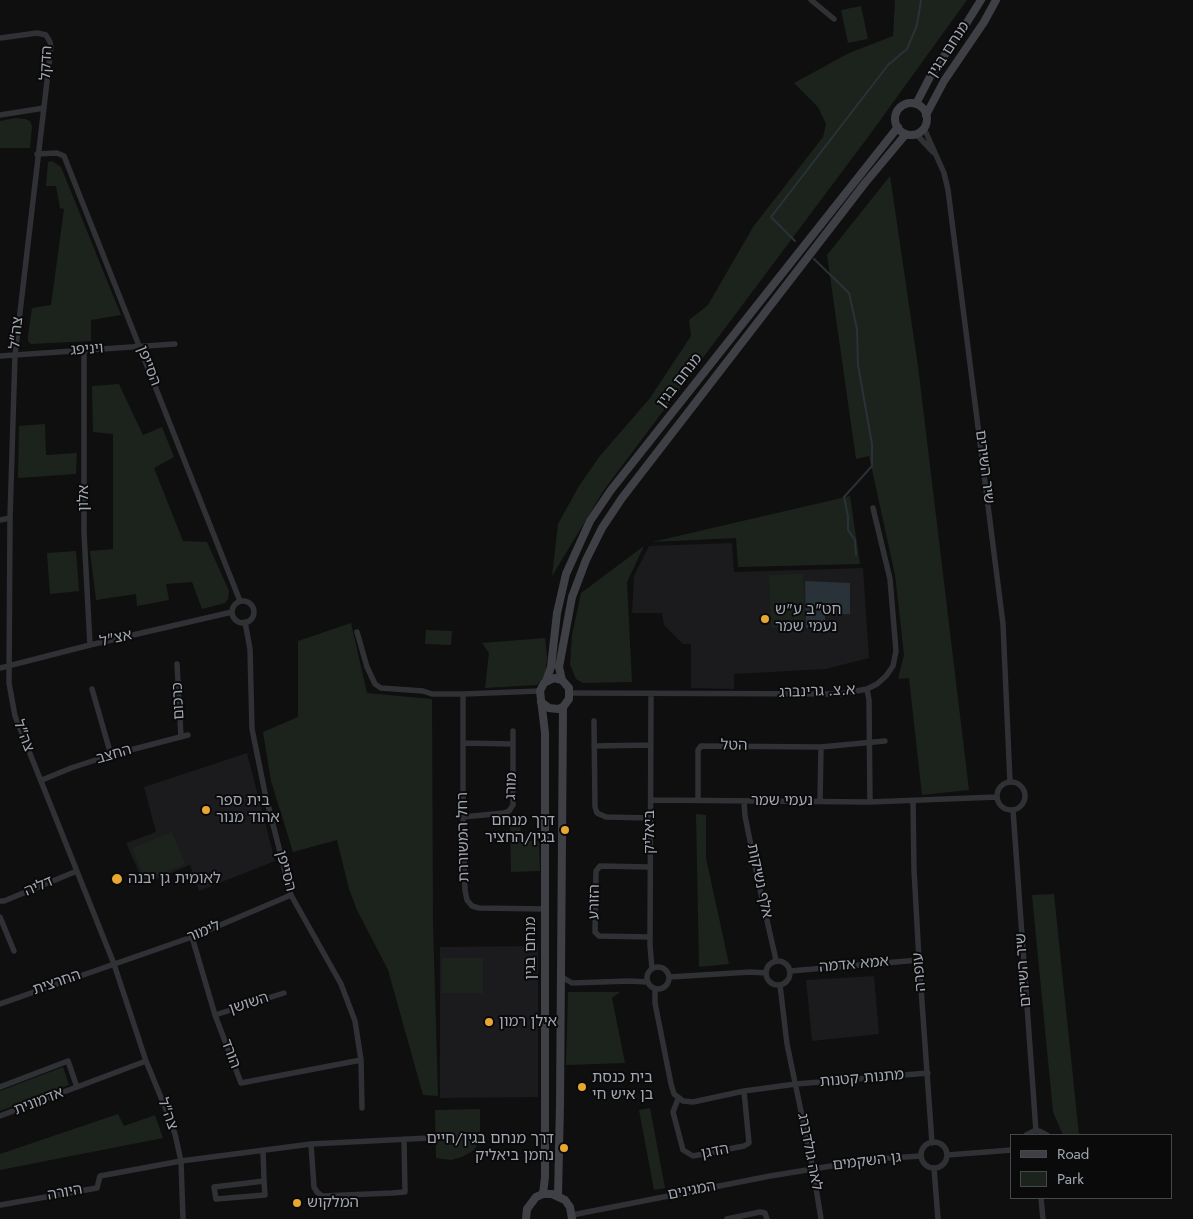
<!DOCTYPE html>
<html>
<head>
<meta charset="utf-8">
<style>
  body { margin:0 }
  #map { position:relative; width:1193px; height:1219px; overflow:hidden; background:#0f0f10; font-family:Jost,sans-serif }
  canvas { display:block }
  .legend { position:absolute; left:1010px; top:1134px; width:162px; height:65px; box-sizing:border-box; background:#0a0a0b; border:1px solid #46484d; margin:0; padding:6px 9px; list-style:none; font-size:15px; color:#a1a6b1 }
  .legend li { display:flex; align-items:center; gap:10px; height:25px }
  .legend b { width:25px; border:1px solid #46484d }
</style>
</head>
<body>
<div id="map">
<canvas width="1193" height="1219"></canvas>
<ul class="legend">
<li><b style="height:6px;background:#3e4045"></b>Road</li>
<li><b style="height:14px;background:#1c231c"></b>Park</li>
</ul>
</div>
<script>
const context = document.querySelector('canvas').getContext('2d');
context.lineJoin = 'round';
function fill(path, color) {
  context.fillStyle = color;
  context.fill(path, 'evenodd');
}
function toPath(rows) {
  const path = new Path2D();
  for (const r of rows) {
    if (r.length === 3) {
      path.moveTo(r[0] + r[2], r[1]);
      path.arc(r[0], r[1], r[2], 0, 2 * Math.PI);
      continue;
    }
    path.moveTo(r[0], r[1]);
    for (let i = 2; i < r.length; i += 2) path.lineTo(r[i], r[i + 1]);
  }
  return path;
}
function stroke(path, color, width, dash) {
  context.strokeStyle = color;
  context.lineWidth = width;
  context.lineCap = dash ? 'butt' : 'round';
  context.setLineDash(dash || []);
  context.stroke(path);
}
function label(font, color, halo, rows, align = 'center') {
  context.font = font + ' Jost,"Noto Sans Hebrew",sans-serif';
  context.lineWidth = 4;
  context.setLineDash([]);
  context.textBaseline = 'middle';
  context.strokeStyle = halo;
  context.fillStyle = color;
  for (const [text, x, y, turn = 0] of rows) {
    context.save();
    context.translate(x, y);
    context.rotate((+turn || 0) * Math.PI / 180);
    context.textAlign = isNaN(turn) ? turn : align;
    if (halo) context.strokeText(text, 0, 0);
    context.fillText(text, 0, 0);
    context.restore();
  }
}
fill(toPath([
  [732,543,734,572,863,568,869,658,826,669,734,674,734,689,691,688,691,644,683,644,664,625,662,613,632,613,634,576,649,546],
  [247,753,275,861,199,891,190,865,144,884,126,843,156,832,144,787],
  [538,946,538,1097,440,1098,440,947],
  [874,976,879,1034,812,1041,806,980]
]), '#1b1b1d');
fill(toPath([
  [895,0,967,0,871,133,604,490,552,576,558,524,579,486,599,457,650,398,691,336,689,320,708,305,753,227,823,137,826,124,818,107,794,83,849,53,893,36],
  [861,6,868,39,848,43,841,10],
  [16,118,25,119,30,121,32,126,30,148,0,148,0,121],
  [52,161,61,167,121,315,91,320,91,341,31,344,28,341,28,336,32,308,51,305,64,209,60,208,56,186,46,186,48,162],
  [890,176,918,366,969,790,922,795,909,678,898,679,904,655,895,575,869,456,856,459,827,255],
  [119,384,143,435,162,427,174,457,154,468,183,541,207,542,229,591,228,599,225,603,202,609,192,582,166,584,169,600,137,606,136,594,96,600,90,551,113,549,113,434,93,432,92,386],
  [45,424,46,455,77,453,76,474,18,478,19,426],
  [850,496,860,564,738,567,736,538,652,542],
  [644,546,627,582,632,682,583,683,576,679,570,664,572,635,581,593],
  [76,551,79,591,50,594,47,553],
  [803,574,805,627,771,628,769,575],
  [351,623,367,693,432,699,433,924,438,1096,423,1095,388,970,357,910,349,889,337,840,293,852,271,781,263,732,298,717,298,641],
  [426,630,452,631,451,645,425,644],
  [545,638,547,658,545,676,537,685,485,688,489,653,482,643],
  [696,814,706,815,706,858,729,964,699,967],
  [510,819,520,819,521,841,539,841,540,871,511,872],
  [172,832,185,864,145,880,132,848],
  [1054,894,1079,1135,1063,1135,1053,1112,1032,895],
  [442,958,483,958,483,993,442,993],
  [568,992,620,992,612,998,625,1063,566,1065],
  [63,1067,69,1085,0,1111,0,1091],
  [650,1108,665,1188,654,1190,639,1110],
  [480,1109,480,1140,474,1150,462,1157,451,1160,436,1158,435,1110],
  [118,1114,124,1126,155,1115,163,1138,0,1170,0,1154]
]), '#1c231c');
fill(toPath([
  [805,581,850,583,850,614,825,615,825,627,806,628]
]), '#293238');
stroke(toPath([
  [795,241,771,217,888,65,907,49,917,25,921,0],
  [814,259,849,293,857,329,858,365,872,444,872,466,844,497,848,516,848,530,855,540,856,555]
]), '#293238', 2);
stroke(toPath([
  [811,0,834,19],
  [0,38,37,33,46,35,50,42,51,47,15,355,10,518,9,683,15,716,114,964,146,1061,167,1112,175,1134,181,1161,183,1219],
  [0,115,44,108],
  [924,128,944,173,948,190,1003,624,1010,782],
  [916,134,933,152],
  [37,154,57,153,64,156,240,601],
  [84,351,84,533,90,645],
  [0,356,175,344],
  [0,520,10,518],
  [243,612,11],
  [245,622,250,649,252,729,265,793,291,895,341,984,355,1021,361,1060,362,1108],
  [357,632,367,667,375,684,381,688,423,691,432,694,463,694,540,691],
  [177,664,181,737],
  [0,668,90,645,232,612],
  [92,689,111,755],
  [867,689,869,700,870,802],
  [570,693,840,694,867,689,877,684,886,676,893,666,896,651,890,579,873,508],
  [463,694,463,817,465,890,467,900,472,906,479,908,545,909],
  [651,694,650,945,652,969],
  [594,721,595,807,597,813,606,817,651,818],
  [463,743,513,744],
  [594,746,651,745],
  [42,780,71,768,111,755,188,735],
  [1011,796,14],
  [651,800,870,802,997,797],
  [698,800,698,750,701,746,821,747,885,741],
  [744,801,745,816,759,885,776,960],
  [820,801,821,747],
  [913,801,914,870,919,960,932,1143],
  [1013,810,1036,1131],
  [463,817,504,813,509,811,513,805,513,731],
  [0,901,4,901,77,871],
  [0,917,14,951],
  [192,937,215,1015,241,1083,361,1060],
  [650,937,599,936,595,932,596,871,600,866,650,867],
  [778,973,12],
  [658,978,11],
  [790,971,919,960],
  [562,977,572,983,629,981,648,982],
  [669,977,751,972,766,973],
  [780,985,787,1044,813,1169,821,1219],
  [655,989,655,1003,671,1084,674,1094,683,1101,693,1102,744,1091,796,1084,928,1073],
  [0,1004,192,937,291,895],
  [215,1015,284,993],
  [0,1087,68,1061,77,1087],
  [678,1099,673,1112,683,1150,693,1156,744,1146,749,1143,744,1091],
  [0,1116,146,1061],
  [1026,1135,1034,1131,1039,1131,1047,1135],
  [934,1155,13],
  [311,1144,314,1187,317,1192,322,1196,392,1193,405,1192,404,1139],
  [263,1150,264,1181],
  [947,1155,1012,1150],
  [934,1168,938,1219],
  [264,1181,265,1195,216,1199,214,1187,264,1181],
  [1041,1198,1043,1219],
  [0,1205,97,1188,100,1176,181,1161,311,1144,429,1138],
  [572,1215,770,1176,874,1159,921,1156],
  [727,1219,760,1212,765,1213,767,1219]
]), '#303135', 5.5);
stroke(toPath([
  [911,119,16],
  [916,104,932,73,961,32,981,0],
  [926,115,944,81,984,22,996,0],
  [562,680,559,667,572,597,586,560,602,528,622,498,865,183,906,134],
  [546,681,551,667,557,613,566,574,590,521,611,490,898,127],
  [541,702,549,708,558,709,563,707,569,699,569,688,562,680,554,678,544,683,540,691,545,733,545,1177,543,1194],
  [558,1196,560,1104,563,707],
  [526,1219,527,1209,536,1197,543,1194,552,1194,565,1200,570,1207,572,1219]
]), '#3e4045', 8);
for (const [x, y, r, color] of [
  [765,619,5,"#e7a730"],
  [206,810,5,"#e7a730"],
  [565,830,5,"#e7a730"],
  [117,879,6,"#e7a730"],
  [489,1022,5,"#e7a730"],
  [582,1087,5,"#e7a730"],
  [564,1148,5,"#e7a730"],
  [297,1203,5,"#e7a730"]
]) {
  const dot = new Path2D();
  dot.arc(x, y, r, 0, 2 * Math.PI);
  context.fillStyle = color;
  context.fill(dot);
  stroke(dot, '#0a0a0b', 2);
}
label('15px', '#a1a6b1', '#0a0a0b', [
  ["מנחם בגין",949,50,-57],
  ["הדקל",47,63,-87],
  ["צה\"ל",17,333,-84],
  ["ויניפג",87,350,-4],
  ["הסייפן",148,366,69],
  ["מנחם בגין",680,381,-52],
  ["שיר השירים",984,467,83],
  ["אלון",84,498,-90],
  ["אצ\"ל",116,639,-13],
  ["א.צ. גרינברג",817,692,-2],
  ["כרכום",179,701,-93],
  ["צה\"ל",23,736,69],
  ["הטל",734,746,1],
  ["החצב",114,755,-16],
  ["מורג",512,786,-88],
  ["נעמי שמר",782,801],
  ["ביאליק",650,832,-90],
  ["רחל המשוררת",464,837,-91],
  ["הסייפן",285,871,75],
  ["אלף נשיקות",759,881,78],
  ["דליה",39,887,-23],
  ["הזורע",595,902,-89],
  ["לימור",204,932,-22],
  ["מנחם בגין",531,948,-90],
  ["אמא אדמה",854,965,-5],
  ["שיר השירים",1024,970,-94],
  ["עופרה",920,972,-95],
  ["החרצית",57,983,-19],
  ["השושן",249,1004,-18],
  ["הורד",230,1054,69],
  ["מתנות קטנות",862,1079,-5],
  ["אדמונית",39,1102,-21],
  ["צה\"ל",167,1114,70],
  ["הדגן",715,1152,-11],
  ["לאה גולדברג",809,1152,79],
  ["גן השקמים",867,1162,-7],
  ["המגינים",692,1191,-11],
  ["היורה",65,1193,-10]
]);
label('15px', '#a1a6b1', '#0a0a0b', [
  ["חט\"ב ע\"ש",775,610],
  ["נעמי שמר",775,627],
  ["בית ספר",216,801],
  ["אהוד מנור",216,818],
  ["דרך מנחם",555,821,"right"],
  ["בגין/החציר",555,838,"right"],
  ["לאומית גן יבנה",128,879],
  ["אילן רמון",499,1022],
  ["בית כנסת",592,1078],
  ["בן איש חי",592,1095],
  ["דרך מנחם בגין/חיים",554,1139,"right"],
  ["נחמן ביאליק",554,1156,"right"],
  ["המלקוש",307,1203]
], 'left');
</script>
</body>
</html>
